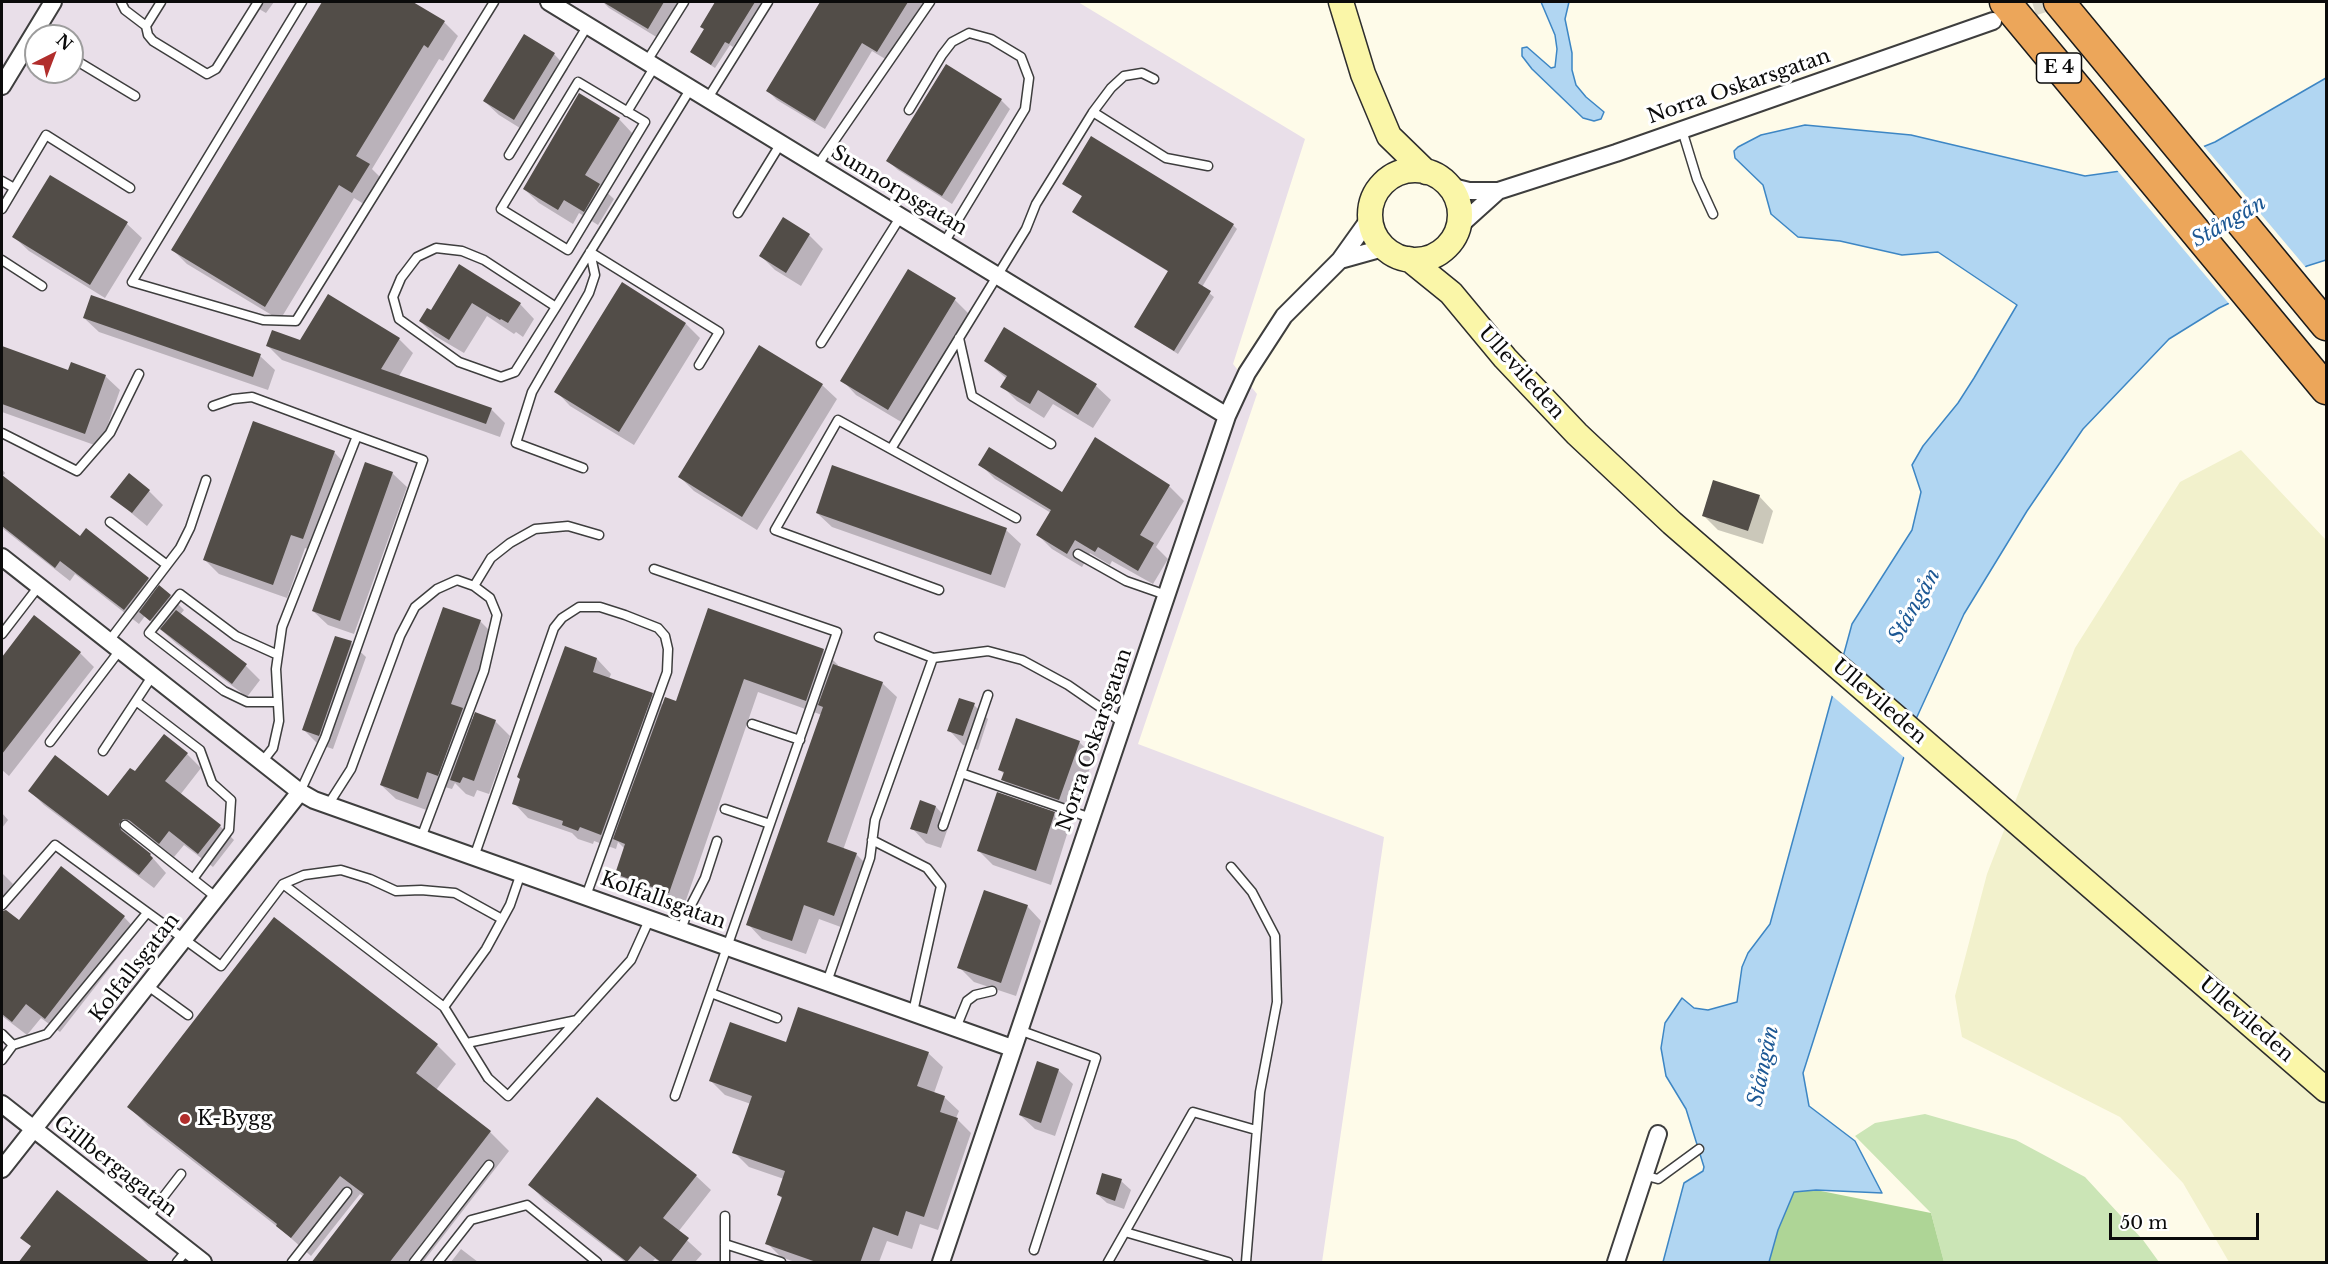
<!DOCTYPE html>
<html>
<head>
<meta charset="utf-8">
<style>
  body { margin:0 }
  #map { position:relative; width:2328px; height:1264px; overflow:hidden; background:#fefbe9; font-family:"Libre Baskerville",serif }
  canvas { display:block }
  .frame { position:absolute; inset:0; border:3px solid #0b0b0b; pointer-events:none }
  .north { position:absolute; left:24px; top:24px; width:60px; height:60px; box-sizing:border-box; background:#fff; border:2px solid #9d9d9d; border-radius:50%; rotate:42deg; font-size:16px; font-weight:700; line-height:24px; text-align:center; color:#0b0b0b }
  .north::after { content:''; display:block; margin:auto; width:21px; height:27px; background:#b12e2c; clip-path:polygon(50% 0,100% 100%,50% 72%,0 100%) }
  .scale { position:absolute; left:2109px; top:1213px; width:150px; height:27px; box-sizing:border-box; border:3px solid #0b0b0b; border-top:0; padding-left:8px; font-size:18px; line-height:21px; white-space:nowrap; color:#0b0b0b; -webkit-text-stroke:4px #fff; paint-order:stroke }
</style>
</head>
<body>
<div id="map">
<canvas width="2328" height="1264"></canvas>
<div class="frame"></div>
<div class="north">N</div>
<div class="scale">50 m</div>
</div>
<script>
const context = document.querySelector('canvas').getContext('2d');
context.lineJoin = 'round';
function fill(path, color) {
  context.fillStyle = color;
  context.fill(path, 'evenodd');
}
function toPath(rows) {
  const path = new Path2D();
  for (const r of rows) {
    if (r.length === 3) {
      path.moveTo(r[0] + r[2], r[1]);
      path.arc(r[0], r[1], r[2], 0, 2 * Math.PI);
      continue;
    }
    path.moveTo(r[0], r[1]);
    for (let i = 2; i < r.length; i += 2) path.lineTo(r[i], r[i + 1]);
  }
  return path;
}
function stroke(path, color, width, dash) {
  context.strokeStyle = color;
  context.lineWidth = width;
  context.lineCap = dash ? 'butt' : 'round';
  context.setLineDash(dash || []);
  context.stroke(path);
}
function label(font, color, halo, rows, align = 'center') {
  context.font = font + ' "Libre Baskerville",serif';
  context.lineWidth = 6;
  context.setLineDash([]);
  context.textBaseline = 'middle';
  context.strokeStyle = halo;
  context.fillStyle = color;
  for (const [text, x, y, turn = 0] of rows) {
    context.save();
    context.translate(x, y);
    context.rotate((+turn || 0) * Math.PI / 180);
    context.textAlign = isNaN(turn) ? turn : align;
    if (halo) context.strokeText(text, 0, 0);
    context.fillText(text, 0, 0);
    context.restore();
  }
}
fill(toPath([
  [2,2,1078,2,1305,139,1233,364,1257,394,1138,744,1384,837,1322,1262,2,1262],
  [36,36,72,36,72,72,36,72]
]), '#e9dfe9');
fill(toPath([
  [2241,450,2326,540,2326,1262,2229,1262,2183,1183,2120,1117,1962,1037,1955,996,1987,874,2075,648,2180,482]
]), '#f2f1cc');
fill(toPath([
  [1925,1114,2016,1140,2085,1177,2143,1240,2159,1262,1944,1262,1931,1213,1855,1136,1875,1123]
]), '#cbe5b6');
fill(toPath([
  [1816,1190,1931,1213,1944,1262,1769,1262,1778,1230,1794,1192]
]), '#aed596');
const water = toPath([
  [1541,2,1569,2,1565,19,1572,53,1572,70,1576,85,1586,97,1604,112,1601,119,1594,121,1583,118,1532,69,1522,56,1522,48,1527,47,1551,68,1555,67,1557,49,1555,35,1541,2],
  [2326,78,2326,260,2307,266,2219,308,2169,339,2083,429,2027,511,1964,614,1916,719,1803,1073,1809,1106,1855,1141,1882,1193,1816,1190,1794,1192,1778,1230,1769,1262,1663,1262,1684,1183,1703,1171,1704,1167,1686,1109,1666,1076,1661,1048,1665,1023,1682,998,1694,1008,1708,1010,1737,1002,1742,967,1748,953,1770,924,1852,624,1912,530,1921,492,1912,465,1923,446,1958,403,1974,378,2017,305,1938,252,1902,255,1840,241,1798,237,1771,214,1763,185,1735,158,1734,151,1738,147,1761,135,1805,125,1911,135,2085,176,2156,166,2215,142,2326,78]
]);
fill(water, '#b1d6f2');
stroke(water, '#3d86c4', 1.5);
fill(toPath([
  [2202,144,2308,270,2231,306,2116,169,2156,163],
  [1841,654,1918,720,1906,759,1830,694]
]), '#fefbe9');
fill(toPath([
  [247,2,274,2,266,13],
  [324,2,410,2,444,22,458,36,443,61,439,59,372,169,383,180,367,206,354,198,280,320,187,264,173,250],
  [603,2,681,2,658,38,609,8],
  [717,2,762,2,733,47,730,45,715,68,691,52,705,30,702,27],
  [822,2,923,2,887,60,872,51,825,129,777,100,768,91],
  [554,54,568,69,528,133,499,115,484,101],
  [1001,100,1010,109,952,204,898,170,888,161],
  [619,119,633,134,601,187,614,199,598,225,579,213,573,224,539,203,524,189],
  [51,177,127,224,142,238,105,298,29,251,14,237],
  [1064,183,1233,225,1237,229,1202,287,1214,297,1178,354,1136,327,1169,272,1078,216,1074,212,1083,197],
  [809,235,823,249,801,286,775,270,761,256],
  [460,267,520,304,534,319,523,337,516,332,514,334,487,316,464,353,435,336,420,321,432,312],
  [955,300,969,314,903,423,856,395,842,380],
  [84,318,260,356,275,370,268,390,99,332],
  [686,324,700,338,634,445,570,406,556,391],
  [1005,330,1096,386,1111,400,1093,428,1053,404,1044,418,1017,401,1002,386,1007,379,986,361],
  [399,339,413,353,399,376,491,409,505,423,500,437,282,360,268,346,300,342],
  [2,348,69,372,105,376,120,390,100,447,2,412],
  [822,385,837,399,757,530,694,491,680,477],
  [1095,439,1169,486,1184,501,1156,547,1168,559,1153,584,1112,561,1110,565,1090,553,1082,567,1052,549,1038,535,1051,513,995,479,980,464,1062,494],
  [334,452,348,467,317,553,305,548,287,598,219,574,205,560],
  [2,469,5,473,2,477,80,538,148,579,159,589,170,596,184,610,180,615,246,666,260,680,247,697,177,644,145,616,139,624,75,574,70,581,2,528],
  [392,473,407,487,354,634,328,625,313,611],
  [149,491,163,505,147,526,112,497],
  [1759,496,1773,511,1763,544,1718,530,1704,516],
  [817,513,1006,530,1021,544,1005,588,832,527],
  [34,617,80,653,94,667,9,776,2,770,2,659],
  [480,621,495,636,467,714,474,721,495,721,510,736,489,794,477,790,474,797,466,794,455,783,452,789,441,786,432,812,396,799,381,785],
  [336,637,351,643,366,657,333,749,318,744,303,729],
  [566,648,597,659,611,674,609,679,652,694,663,705,676,703,823,650,838,665,837,667,882,683,897,697,843,850,856,854,870,868,849,930,819,919,806,954,762,939,748,924,822,715,758,692,684,906,631,888,617,874,625,849,618,842,616,849,594,841,593,844,578,839,572,833,528,818,514,803],
  [974,705,988,719,978,750,963,745,949,730],
  [1079,742,1094,756,1074,814,1017,794,1003,780,1004,774,999,769],
  [187,754,201,768,180,795,220,826,234,840,213,867,184,845,174,857,145,834,137,833,132,840,150,855,166,873,154,888,44,805,30,791,108,798],
  [920,802,936,807,950,822,941,848,926,843,912,828],
  [2,813,8,820,2,828],
  [1054,814,1069,828,1051,885,993,865,979,851],
  [61,868,124,917,138,932,60,1032,41,1018,27,1035,2,1016,2,921,7,913,19,922],
  [2,873,13,884,2,898],
  [1027,906,1041,921,1016,996,974,982,959,967],
  [787,1044,928,1053,943,1067,934,1093,944,1097,959,1111,956,1118,971,1133,938,1230,920,1224,912,1249,887,1241,879,1262,795,1262,781,1257,767,1243,783,1199,778,1195,784,1179,749,1167,734,1152,751,1104,725,1095,711,1081],
  [437,1045,456,1064,436,1090,490,1132,509,1151,423,1262,317,1262,364,1197,360,1194,311,1256,284,1232,148,1126,129,1107],
  [1058,1070,1073,1084,1055,1136,1035,1129,1020,1115],
  [597,1099,696,1176,711,1190,678,1232,702,1254,695,1262,660,1262,655,1259,652,1262,625,1262,544,1200,530,1185],
  [1121,1181,1131,1190,1124,1209,1107,1203,1097,1194],
  [461,1249,478,1262,451,1262]
]), '#0003');
fill(toPath([
  [322,2,413,2,445,21,428,48,424,45,356,156,370,164,352,193,339,185,265,307,171,250],
  [603,2,664,2,648,29],
  [715,2,755,2,729,44,725,42,711,65,690,52,704,29,700,27],
  [820,2,908,2,877,52,862,43,815,121,766,91],
  [524,34,555,53,514,120,483,101],
  [946,64,1002,99,942,196,886,161],
  [579,93,620,118,585,175,600,184,584,212,564,200,558,210,523,189],
  [1091,136,1234,224,1198,283,1211,291,1174,351,1134,327,1168,271,1072,212,1082,196,1062,184],
  [50,175,128,222,90,285,12,237],
  [783,217,810,234,786,273,759,256],
  [459,264,521,303,508,323,501,319,500,320,472,303,449,340,419,321,427,308,431,310],
  [908,269,956,298,888,410,840,381],
  [622,282,686,323,619,432,554,392],
  [328,294,400,338,381,369,492,408,486,424,266,346,272,330,300,340],
  [91,295,261,354,253,377,83,318],
  [1004,327,1097,384,1078,415,1038,390,1030,404,1000,387,1007,376,984,361],
  [759,345,823,384,742,517,678,477],
  [2,346,68,370,71,362,106,375,85,434,2,404],
  [253,421,335,451,303,539,291,535,273,585,203,560],
  [1095,437,1170,485,1140,535,1154,543,1138,571,1098,547,1095,552,1075,540,1067,554,1036,535,1051,510,978,465,989,447,1062,492],
  [365,462,393,472,340,621,312,611],
  [832,465,1007,528,991,575,816,513],
  [129,473,150,490,132,513,110,497],
  [2,475,80,536,86,528,149,578,124,610,60,561,55,568,2,526],
  [1713,480,1760,495,1748,531,1702,516],
  [159,585,171,595,150,621,139,612],
  [443,607,481,620,451,704,463,708,438,776,427,772,418,799,380,785],
  [708,608,824,649,806,701,744,679,669,893,615,874,625,844,613,839,665,697,676,701],
  [176,610,247,664,232,684,160,629],
  [34,615,81,652,2,754,2,657],
  [335,636,352,641,319,736,302,730],
  [565,646,597,658,593,672,653,693,601,835,580,827,578,831,562,825,563,821,512,804,520,779,517,777],
  [833,664,883,682,827,842,857,853,834,916,804,905,792,941,746,925,823,707,818,705],
  [959,698,975,703,963,736,947,731],
  [475,712,496,720,474,781,463,777,460,783,450,780],
  [1016,718,1080,741,1059,800,1001,780,1004,772,998,770],
  [164,734,188,753,165,781,221,825,198,854,169,831,159,844,129,820,123,819,119,824,121,830,151,854,150,855,153,858,139,875,28,791,55,755,108,796,130,768,135,771],
  [997,792,1055,812,1036,871,977,851],
  [920,800,936,806,927,834,910,829],
  [61,866,125,916,45,1019,26,1004,12,1022,2,1014,2,911,6,910,19,920],
  [984,890,1028,905,1001,983,957,968],
  [274,917,438,1044,416,1073,491,1131,389,1263,311,1263,364,1194,340,1176,291,1238,276,1226,277,1224,127,1107],
  [798,1007,929,1052,917,1086,945,1096,940,1112,958,1118,924,1217,906,1211,898,1236,873,1227,860,1263,819,1263,765,1244,782,1197,777,1195,785,1171,732,1153,752,1096,709,1081,730,1022,786,1042],
  [1037,1061,1059,1069,1041,1123,1019,1115],
  [597,1097,697,1175,663,1218,689,1238,670,1263,662,1263,640,1246,627,1262,528,1185],
  [1102,1173,1122,1179,1115,1201,1096,1194],
  [57,1190,151,1263,18,1263,31,1246,20,1238]
]), '#524d48');
stroke(toPath([
  [2011,15,2051,2]
]), '#dad7c8', 16, [16, 8]);
const service = toPath([
  [121,2,125,10,146,26,161,2],
  [302,2,132,282,263,320,296,321,494,2],
  [146,26,148,35,153,41,207,74,216,69,258,2],
  [72,58,135,96],
  [647,61,684,2],
  [578,82,645,122,568,250,501,209,578,82],
  [708,98,768,2],
  [909,110,942,55,952,42,969,33,991,39,1021,57,1029,78,1025,109,944,243],
  [627,112,655,66],
  [1093,112,1111,88,1124,76,1142,73,1154,79],
  [1682,130,1697,179,1713,214],
  [509,155,588,25],
  [817,166,930,2],
  [2,181,14,188],
  [2,209,46,135,130,188],
  [738,213,781,143],
  [590,252,719,332,699,365],
  [2,260,42,286],
  [556,307,484,260,462,251,436,248,417,257,401,278,393,297,399,319,459,362,501,377,515,372,556,307,574,278,608,223,691,88],
  [959,338,972,396,1051,444],
  [821,343,901,216],
  [213,406,233,399,252,397,357,436],
  [2,433,77,471,110,433,139,374],
  [891,449,1026,229,1036,204,1093,112,1166,158,1208,166],
  [583,468,516,443,532,392,589,293,595,275,590,252],
  [1078,554,1126,581,1166,595],
  [167,565,180,548,190,528,206,480],
  [654,569,837,632,675,1096],
  [474,586,491,558,510,543,535,529,568,526,599,535],
  [939,590,775,530,838,420,1016,518],
  [2,634,39,586],
  [879,637,933,658,988,651,1022,660,1068,685,1123,723],
  [109,641,167,565,110,522],
  [136,701,200,750,212,783,231,800,229,830,193,879],
  [278,702,247,702,224,691,149,633,180,594,236,636,278,655],
  [752,724,800,740],
  [50,742,120,650],
  [103,751,153,675],
  [262,762,273,748,279,721,276,669,282,627,357,436,423,460,325,738,300,792],
  [961,773,1091,818],
  [328,805,351,769,400,636,415,607,437,589,457,580,474,586,490,598,497,615,484,671,421,838],
  [725,809,770,824],
  [125,825,217,898],
  [943,826,988,695],
  [872,840,927,868,941,886,913,1012],
  [474,857,554,628,562,618,579,607,600,607,625,615,658,628,665,636,668,649,667,672,586,896],
  [1231,867,1252,892,1275,936,1277,1002,1260,1092,1246,1262],
  [283,884,304,875,341,870,370,879,396,891,421,890,455,893,502,919],
  [2,905,55,845,221,966,283,884,444,1007,486,949,510,905,521,873],
  [681,930,687,913,705,878,717,841],
  [827,982,870,858,875,820,933,658],
  [148,986,188,1015],
  [711,993,777,1018],
  [444,1007,488,1078,508,1096,631,960,650,918],
  [956,1028,967,1001,975,995,992,991],
  [1019,1030,1096,1058,1034,1250],
  [2,1034,13,1045],
  [467,1043,577,1020],
  [2,1060,13,1045,47,1034,147,913],
  [1643,1175,1658,1179,1699,1149],
  [147,1218,181,1174],
  [1125,1232,1228,1262],
  [725,1244,781,1262],
  [177,1262,187,1250],
  [292,1262,347,1192],
  [414,1262,489,1165],
  [438,1262,471,1220,527,1205,597,1262],
  [725,1262,725,1216],
  [1108,1262,1193,1112,1256,1130]
]);
const minor = toPath([
  [549,2,1227,416],
  [2,86,53,2],
  [1449,186,1469,191,1498,191,1616,153,1993,21],
  [1458,227,1498,191],
  [1340,260,1383,248],
  [2,557,300,792,314,800,1012,1048],
  [2,1104,203,1262],
  [2,1169,300,792],
  [941,1262,1227,416,1247,373,1284,316,1340,260,1370,218],
  [1616,1262,1658,1134]
]);
const secondary = toPath([
  [1341,2,1363,74,1389,136,1426,172],
  [1415,215,45],
  [1409,259,1451,293,1505,358,1577,434,1672,523,2326,1090]
]);
const motorway = toPath([
  [2005,2,2326,389],
  [2059,2,2326,325]
]);
stroke(service, '#3e3e3e', 11);
stroke(minor, '#3e3e3e', 20);
stroke(secondary, '#2d2d2d', 27);
stroke(motorway, '#1c1c1c', 33);
stroke(service, '#fff', 8);
stroke(minor, '#fff', 16);
stroke(secondary, '#faf6a8', 24);
stroke(motorway, '#eca65a', 30);
for (const [x, y, r, color] of [
  [185,1119,6,"#b12e2c"]
]) {
  const dot = new Path2D();
  dot.arc(x, y, r, 0, 2 * Math.PI);
  context.fillStyle = color;
  context.fill(dot);
  stroke(dot, '#fff', 2);
}
for (const [x, y, w] of [
  [2059,68,45]
]) {
  const box = new Path2D();
  box.roundRect(x - w / 2, y - 15, w, 30, 4.5);
  context.fillStyle = '#fff';
  context.fill(box);
  stroke(box, '#0b0b0b', 1.5);
}
label('bold 18px', '#0b0b0b', null, [
  ["E 4",2059,68]
]);
label('20px', '#0b0b0b', '#fff', [
  ["Norra Oskarsgatan",1739,87,-19],
  ["Sunnorpsgatan",899,191,31],
  ["Ullevileden",1521,373,48],
  ["Ullevileden",1879,702,41],
  ["Norra Oskarsgatan",1095,740,-71],
  ["Kolfallsgatan",663,901,20],
  ["Kolfallsgatan",135,968,-52],
  ["Ullevileden",2246,1020,41],
  ["Gillbergagatan",115,1167,38]
]);
label('20px', '#0b0b0b', '#fff', [
  ["K-Bygg",197,1119]
], 'left');
label('italic 21px', '#1d5894', '#fff', [
  ["Stångån",2229,222,-30],
  ["Stångån",1915,606,-60],
  ["Stångån",1764,1066,-78]
]);
</script>
</body>
</html>
